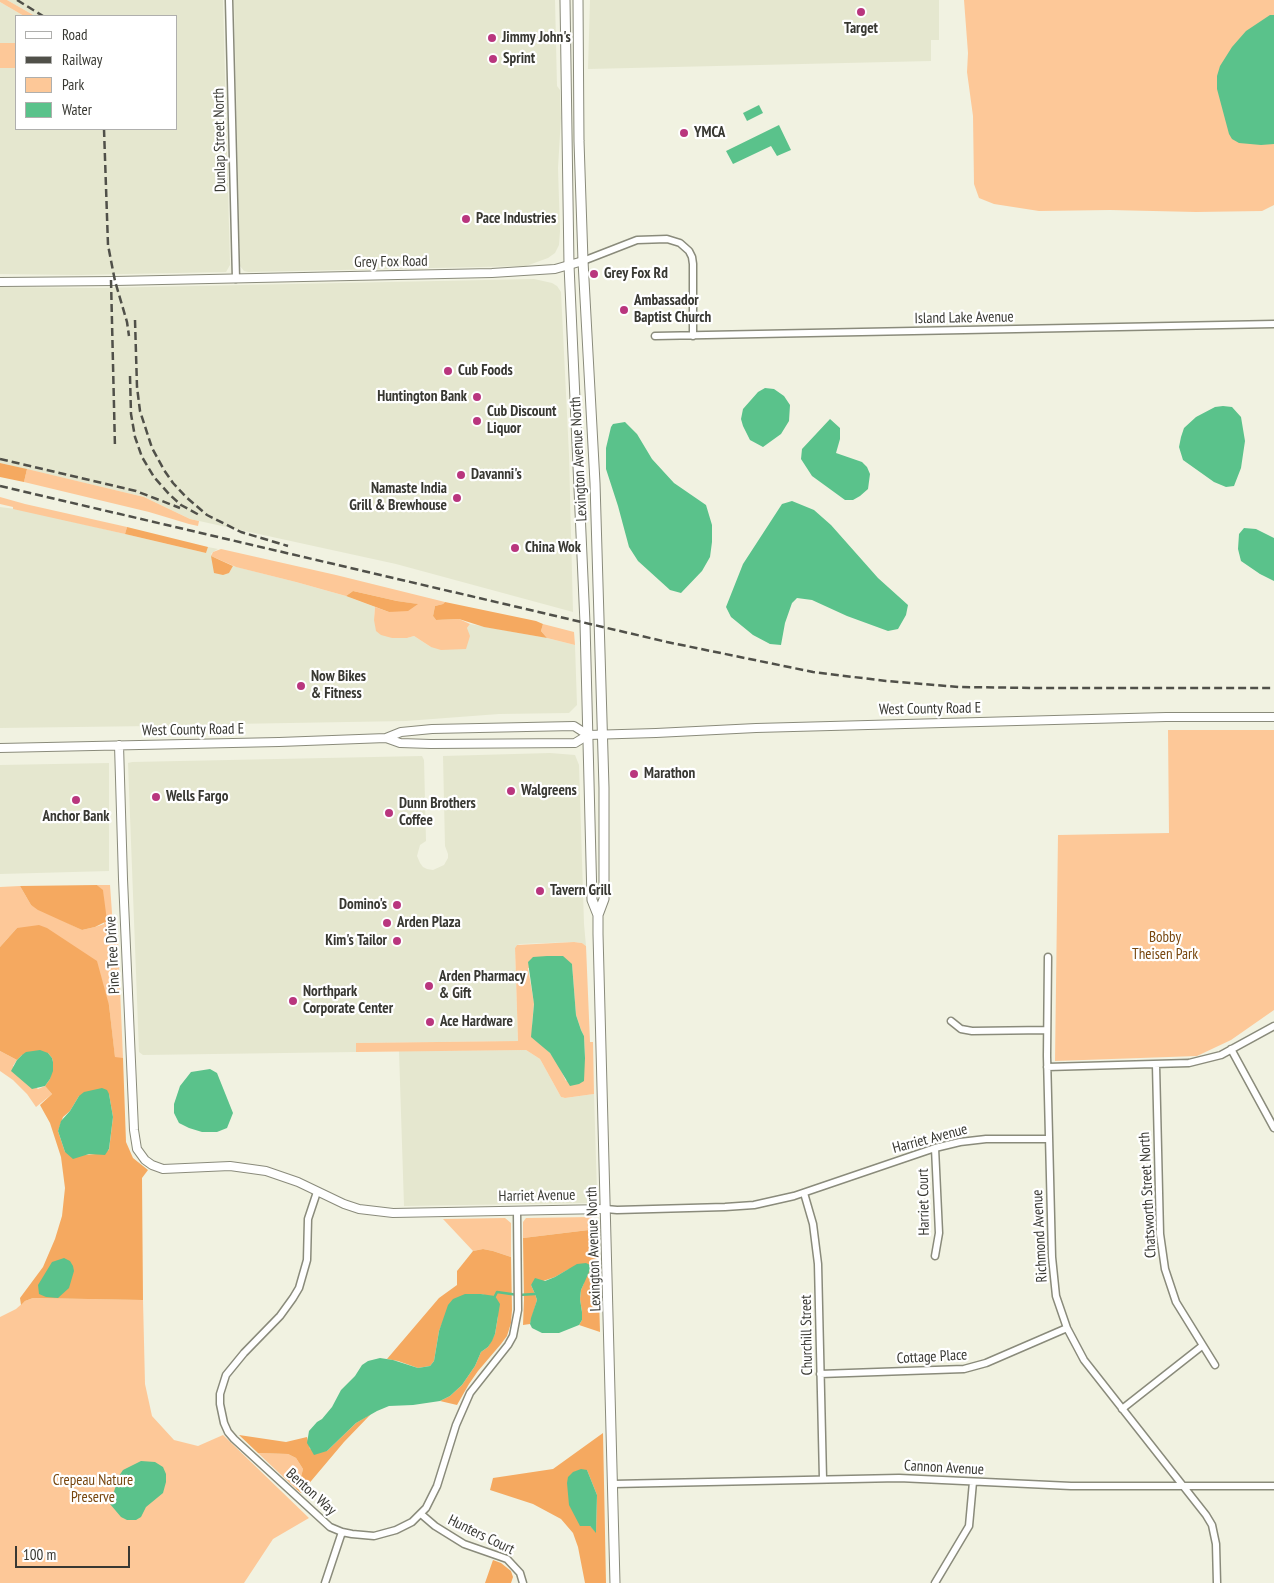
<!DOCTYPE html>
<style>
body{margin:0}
#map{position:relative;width:1274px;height:1583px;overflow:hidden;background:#f1f2e1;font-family:"PT Sans Narrow",sans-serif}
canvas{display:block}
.legend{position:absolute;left:15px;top:15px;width:162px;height:115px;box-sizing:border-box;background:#fff;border:1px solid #afafad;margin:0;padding:6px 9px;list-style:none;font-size:15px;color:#383832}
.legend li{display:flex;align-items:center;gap:10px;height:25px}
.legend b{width:25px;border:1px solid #afafad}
.scale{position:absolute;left:15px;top:1546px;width:115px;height:22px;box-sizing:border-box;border:2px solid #383832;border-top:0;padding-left:6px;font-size:15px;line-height:18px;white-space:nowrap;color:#383832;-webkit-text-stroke:4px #fff;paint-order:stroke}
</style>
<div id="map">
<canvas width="1274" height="1583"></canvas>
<ul class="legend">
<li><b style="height:6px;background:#fff"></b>Road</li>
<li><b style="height:6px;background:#505049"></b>Railway</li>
<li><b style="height:14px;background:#fdc898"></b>Park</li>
<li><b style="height:14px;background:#5ac28b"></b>Water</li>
</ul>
<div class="scale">100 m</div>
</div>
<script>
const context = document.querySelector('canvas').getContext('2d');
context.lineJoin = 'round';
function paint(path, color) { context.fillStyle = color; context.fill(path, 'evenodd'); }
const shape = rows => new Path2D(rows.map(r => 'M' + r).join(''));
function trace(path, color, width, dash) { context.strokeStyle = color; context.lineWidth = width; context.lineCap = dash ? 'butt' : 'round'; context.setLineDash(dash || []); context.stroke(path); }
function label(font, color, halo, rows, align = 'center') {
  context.font = font + ' "PT Sans Narrow",sans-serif'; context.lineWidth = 4.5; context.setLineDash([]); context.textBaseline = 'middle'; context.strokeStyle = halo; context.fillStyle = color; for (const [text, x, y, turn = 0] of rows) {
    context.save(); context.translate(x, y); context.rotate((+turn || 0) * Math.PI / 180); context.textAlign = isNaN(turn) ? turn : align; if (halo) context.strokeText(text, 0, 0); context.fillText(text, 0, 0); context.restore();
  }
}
const built = shape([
 [7,0,223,0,230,265,226,272,78,275,0,274,0,68,16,68,16,129,176,129,176,16,35,16],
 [234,0,555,0,557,86,560,90,561,118,558,168,560,231,559,245,555,253,548,258,526,266,248,272,244,271,240,266],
 [590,0,939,0,939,40,931,40,931,61,588,69],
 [0,2,24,16,16,16,16,43,0,43],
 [534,279,552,283,557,286,561,292,569,455,573,612,396,564,190,519,144,497,0,463,0,287,98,288],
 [0,507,23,510,206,553,208,547,218,549,213,552,211,554,229,573,233,566,296,582,346,596,375,607,374,620,392,638,407,638,414,636,431,647,467,628,470,624,547,638,575,645,577,705,569,713,499,714,406,721,231,724,228,728,154,730,153,726,0,728],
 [550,753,575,755,579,765,584,924,586,946,582,943,574,942,520,944,517,945,515,948,518,1041,357,1043,356,1052,143,1055,139,1052,128,763,132,762,422,756,424,760,426,841,420,845,417,856,420,863,423,867,427,869,433,870,444,865,448,858,448,854,445,846,443,756],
 [109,763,109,871,0,874,0,765],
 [526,1050,540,1059,561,1097,565,1098,594,1094,597,1193,594,1200,588,1203,404,1206,399,1051]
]);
const green = shape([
 [0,0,7,0,35,16,24,16,0,2],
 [964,0,1274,0,1274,205,1262,211,1196,212,1110,210,1039,211,994,204,979,198,974,184,973,116,967,72,968,53],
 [0,43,16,43,16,68,0,68],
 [27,469,144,497,190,519,199,521,198,526,189,524,149,512,24,482],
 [0,497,25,504,127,527,125,534,13,509,13,507,0,504],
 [221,549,336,575,445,602,443,604,435,606,433,616,436,620,459,619,470,624,467,628,470,636,466,649,441,650,431,647,414,636,407,638,392,638,381,635,376,631,374,620,375,607,389,612,417,604,397,601,353,591,346,596,296,582,236,567,211,556,213,552],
 [543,624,574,632,575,645,547,638,541,631],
 [1168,730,1274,730,1274,1010,1231,1040,1197,1056,1055,1061,1058,835,1169,833],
 [97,885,110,885,114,941,118,942,123,1058,115,1058,109,1005,59,937,47,929,17,928,0,947,0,887,20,886,31,905,82,930,95,927,104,924,103,891],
 [574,942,582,943,586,946,590,1042,593,1042,594,1094,565,1098,561,1097,540,1059,526,1050,356,1052,356,1043,518,1041,515,948,517,945],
 [572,964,576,1015,581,1030,584,1036,585,1058,566,1081,558,1064,550,1053,542,1045,532,1025,534,1003,528,968],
 [0,1051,17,1060,13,1066,38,1089,45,1086,52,1094,36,1107,27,1094,13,1080,0,1071],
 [591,1217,597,1221,597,1229,523,1238,523,1222,526,1218],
 [505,1218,511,1223,511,1257,493,1251,483,1249,473,1251,443,1219],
 [33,1298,143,1300,145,1384,152,1416,174,1440,198,1446,223,1435,309,1518,273,1539,244,1583,0,1583,0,1317,16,1309,25,1301],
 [258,1453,288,1454,296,1458,303,1469,301,1477,296,1489]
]);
const forest = shape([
 [0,463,27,469,24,482,0,477],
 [127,527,208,547,206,553,125,534],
 [211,556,233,566,229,573,223,575,214,573],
 [353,591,397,601,418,604,408,611,389,612,346,596],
 [445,602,536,621,543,624,541,631,547,638,484,627,459,619,436,620,433,616,435,606,443,604],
 [97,885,103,890,107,921,95,927,82,930,38,910,31,905,20,886],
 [39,925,47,928,97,961,109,1005,115,1057,123,1058,126,1142,133,1158,148,1170,142,1178,143,1300,33,1298,25,1301,21,1305,20,1298,43,1267,55,1239,62,1216,65,1188,61,1157,50,1123,40,1105,52,1094,45,1086,50,1079,53,1062,52,1058,48,1053,22,1055,17,1060,0,1051,0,947,17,928],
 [109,1094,113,1117,109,1150,96,1154,81,1155,65,1152,58,1131,63,1117,70,1111,79,1096],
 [597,1229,600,1332,579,1325,582,1320,582,1312,580,1299,581,1290,584,1283,569,1269,555,1277,531,1285,535,1294,537,1300,530,1324,523,1325,524,1300,523,1238],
 [483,1249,493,1251,511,1257,512,1310,511,1323,507,1336,501,1344,478,1371,469,1384,457,1405,440,1401,450,1396,462,1385,475,1366,481,1352,488,1347,495,1334,498,1316,488,1296,481,1294,444,1319,439,1331,434,1361,430,1366,418,1368,398,1361,387,1359,439,1298,457,1285,457,1271,473,1251],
 [371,1414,344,1442,301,1493,296,1489,301,1477,303,1469,296,1458,288,1454,258,1453,239,1435,286,1442,307,1437,310,1449,327,1451,356,1423],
 [603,1433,606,1583,585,1583,578,1547,573,1533,561,1519,533,1504,490,1490,493,1478,553,1469],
 [587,1470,597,1495,596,1532,590,1526],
 [493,1560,501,1563,511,1571,513,1577,511,1583,485,1583]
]);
const water = shape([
 [1270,15,1274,15,1274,144,1261,145,1239,143,1232,139,1229,134,1217,89,1217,76,1220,66,1232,47,1246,31],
 [759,105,763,113,747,121,743,113],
 [779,125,791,150,777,156,771,146,733,164,726,151],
 [765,388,774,389,784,396,790,405,789,421,781,434,763,447,750,440,743,426,741,419,743,409,758,392],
 [1223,406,1232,407,1241,417,1245,441,1241,468,1234,486,1226,487,1214,482,1183,460,1179,447,1181,437,1184,428,1196,417,1215,407],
 [830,419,840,428,840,439,836,453,862,462,867,467,870,474,868,489,860,496,853,500,845,500,812,476,801,459,802,449],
 [625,422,637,434,652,459,674,483,706,505,712,525,712,542,710,557,702,571,681,593,670,590,638,561,629,547,618,506,606,469,606,448,611,427,613,424],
 [792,501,814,510,831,525,878,578,908,605,906,615,898,629,888,631,847,616,812,600,797,598,792,603,785,623,781,645,770,644,753,635,731,617,726,607,743,564,782,504],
 [1244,528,1256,529,1274,538,1274,581,1260,574,1241,561,1238,549,1239,534],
 [547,956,563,956,572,964,576,1015,581,1030,584,1036,585,1058,584,1081,579,1084,570,1086,550,1053,531,1037,534,1004,528,962,533,957],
 [40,1050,48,1053,52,1058,53,1062,53,1071,50,1079,45,1086,32,1089,11,1071,17,1060,22,1055,26,1052],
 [210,1069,217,1073,233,1113,227,1128,217,1132,202,1132,189,1128,179,1123,174,1113,174,1104,180,1086,191,1072],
 [102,1088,107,1090,109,1094,113,1117,109,1149,105,1155,89,1154,73,1159,65,1152,58,1131,61,1121,70,1111,79,1096,84,1092],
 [64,1258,70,1261,73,1266,74,1271,69,1288,58,1298,46,1297,39,1294,38,1285,52,1262],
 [586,1263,590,1265,590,1270,581,1290,580,1299,582,1312,582,1320,579,1325,559,1333,542,1333,532,1328,530,1324,531,1318,537,1300,535,1294,531,1285,535,1278,545,1281,555,1277,577,1264],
 [465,1294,481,1294,495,1296,500,1304,495,1334,492,1341,488,1347,481,1352,475,1366,462,1385,450,1396,440,1401,413,1405,389,1406,377,1411,356,1423,327,1451,314,1455,307,1443,309,1431,317,1422,322,1419,332,1407,341,1390,355,1376,362,1365,368,1361,380,1358,393,1360,418,1368,430,1366,434,1361,439,1331,448,1305,453,1299],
 [141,1461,155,1462,163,1467,166,1474,166,1482,163,1493,146,1507,141,1517,136,1520,127,1520,121,1517,110,1504,119,1476,123,1470],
 [581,1469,587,1470,597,1495,596,1533,590,1526,580,1526,569,1505,567,1483,568,1477,573,1472]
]);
const stream = shape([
 [495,1296,497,1292,518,1295,535,1294]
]);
const minor = shape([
 [229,0,236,279],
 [583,261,637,240,667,239,680,243,689,251,692,257,693,264,693,336],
 [655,336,1274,324],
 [1048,957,1047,1056,1052,1257,1056,1296,1067,1328,1084,1360,1206,1515,1212,1525,1216,1544,1217,1583],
 [951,1021,961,1029,972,1031,1047,1030],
 [1231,1049,1274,1128],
 [1156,1065,1160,1234,1165,1269,1176,1302,1215,1365],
 [1047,1067,1189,1063,1221,1055,1274,1026],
 [317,1192,308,1219,307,1260,299,1288,293,1298,280,1316,244,1353,226,1375,220,1394,220,1404,224,1423,228,1432,234,1439,330,1527,342,1532,352,1534,374,1536,396,1530,412,1522,426,1508,437,1486,456,1425,470,1393,508,1345,513,1336,518,1310,517,1211],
 [804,1193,813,1224,818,1264,823,1479],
 [606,1209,617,1210,725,1207,754,1205,794,1196,935,1148,960,1142,986,1139,1049,1139],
 [935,1256,939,1233,935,1148],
 [820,1374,964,1369,986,1363,1067,1328],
 [1122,1409,1202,1346],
 [613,1484,899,1478,1071,1486,1274,1486],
 [421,1514,435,1526,464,1544,507,1559,520,1573,523,1583],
 [325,1583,342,1532],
 [935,1583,969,1526,973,1482]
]);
const tertiary = shape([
 [0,282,115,281,492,273,555,269,583,261],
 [386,738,400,743,431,744,575,743,588,735,656,733,756,728,1166,717,1274,717],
 [119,745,123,879,134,1130,137,1149,145,1160,152,1165,163,1169,230,1166,266,1171,298,1182,344,1204,359,1209,393,1213,606,1209],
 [0,748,279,742,386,738,401,732,432,729,574,726,588,735]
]);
const secondary = shape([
 [565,0,569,265,585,623,592,900,598,915,598,934,615,1583],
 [578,0,579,141,583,261,595,483,604,788,604,899,598,915]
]);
const rail = shape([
 [17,0,43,16],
 [104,129,108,245,115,281,127,322,129,336],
 [111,280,115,448],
 [135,320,137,387,140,411,152,448,164,470,173,483,186,497,207,515,241,532,288,546],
 [130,376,131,414,135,437,142,457,154,477,169,494,181,505,201,516],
 [0,459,136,491,180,508],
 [0,486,667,642,813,672,886,681,959,687,1038,688,1274,688]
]);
const markers = [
 [861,12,5,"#b9367e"],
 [492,38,5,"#b9367e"],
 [493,59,5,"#b9367e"],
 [684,133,5,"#b9367e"],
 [466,219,5,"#b9367e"],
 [594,274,5,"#b9367e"],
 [624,310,5,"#b9367e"],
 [448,371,5,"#b9367e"],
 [477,397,5,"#b9367e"],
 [477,421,5,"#b9367e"],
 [461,475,5,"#b9367e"],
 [457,498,5,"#b9367e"],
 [515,548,5,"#b9367e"],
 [301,686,5,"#b9367e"],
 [634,774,5,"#b9367e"],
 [511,791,5,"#b9367e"],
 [156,797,5,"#b9367e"],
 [76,800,5,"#b9367e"],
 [389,813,5,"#b9367e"],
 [540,891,5,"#b9367e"],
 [397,905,5,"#b9367e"],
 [387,923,5,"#b9367e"],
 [397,941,5,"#b9367e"],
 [429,986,5,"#b9367e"],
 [293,1001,5,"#b9367e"],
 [430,1022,5,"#b9367e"]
];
const poiNames = [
 ["Target",861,29,"center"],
 ["Jimmy John's",502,38],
 ["Sprint",503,59],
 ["YMCA",694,133],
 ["Pace Industries",476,219],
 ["Grey Fox Rd",604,274],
 ["Ambassador",634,301],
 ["Baptist Church",634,318],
 ["Cub Foods",458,371],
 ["Huntington Bank",467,397,"right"],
 ["Cub Discount",487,412],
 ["Liquor",487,429],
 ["Davanni's",471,475],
 ["Namaste India",447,489,"right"],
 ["Grill & Brewhouse",447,506,"right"],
 ["China Wok",525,548],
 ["Now Bikes",311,677],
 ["& Fitness",311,694],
 ["Marathon",644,774],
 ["Walgreens",521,791],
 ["Wells Fargo",166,797],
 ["Dunn Brothers",399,804],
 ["Coffee",399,821],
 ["Anchor Bank",76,817,"center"],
 ["Tavern Grill",550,891],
 ["Domino's",387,905,"right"],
 ["Arden Plaza",397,923],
 ["Kim's Tailor",387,941,"right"],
 ["Arden Pharmacy",439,977],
 ["& Gift",439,994],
 ["Northpark",303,992],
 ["Corporate Center",303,1009],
 ["Ace Hardware",440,1022]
];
const streetNames = [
 ["Dunlap Street North",220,140,-91],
 ["Grey Fox Road",391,262,-1],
 ["Island Lake Avenue",964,318,-1],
 ["Lexington Avenue North",579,459,-93],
 ["West County Road E",930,709,-1],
 ["West County Road E",193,730,-1],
 ["Pine Tree Drive",113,955,-93],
 ["Harriet Avenue",930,1139,-15],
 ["Chatsworth Street North",1148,1195,-93],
 ["Harriet Avenue",537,1196,-1],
 ["Harriet Court",924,1202,-91],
 ["Richmond Avenue",1040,1236,-93],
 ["Lexington Avenue North",594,1249,-92],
 ["Churchill Street",807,1335,-91],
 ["Cottage Place",932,1357,-3],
 ["Cannon Avenue",944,1468,3],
 ["Benton Way",311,1492,42],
 ["Hunters Court",481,1535,26]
];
const parkNames = [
 ["Bobby",1165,938],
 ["Theisen Park",1165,955],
 ["Crepeau Nature",93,1481],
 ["Preserve",93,1498]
];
paint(built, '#e5e7cf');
paint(green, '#fdc898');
paint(forest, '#f5a960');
paint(water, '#5ac28b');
trace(stream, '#5ac28b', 2.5);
trace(minor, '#8a8b7b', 9);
trace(tertiary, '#8a8b7b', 10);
trace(secondary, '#8a8b7b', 11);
trace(minor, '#fff', 6);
trace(tertiary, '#fff', 8);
trace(secondary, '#fff', 9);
trace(rail, '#505049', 2.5, [8, 4]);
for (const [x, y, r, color] of markers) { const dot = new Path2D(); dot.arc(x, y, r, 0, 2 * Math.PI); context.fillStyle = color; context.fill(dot); trace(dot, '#fff', 2); }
label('bold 15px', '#383832', '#fff', poiNames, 'left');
label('15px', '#383832', '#fff', streetNames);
label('15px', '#78470f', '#fff', parkNames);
</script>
